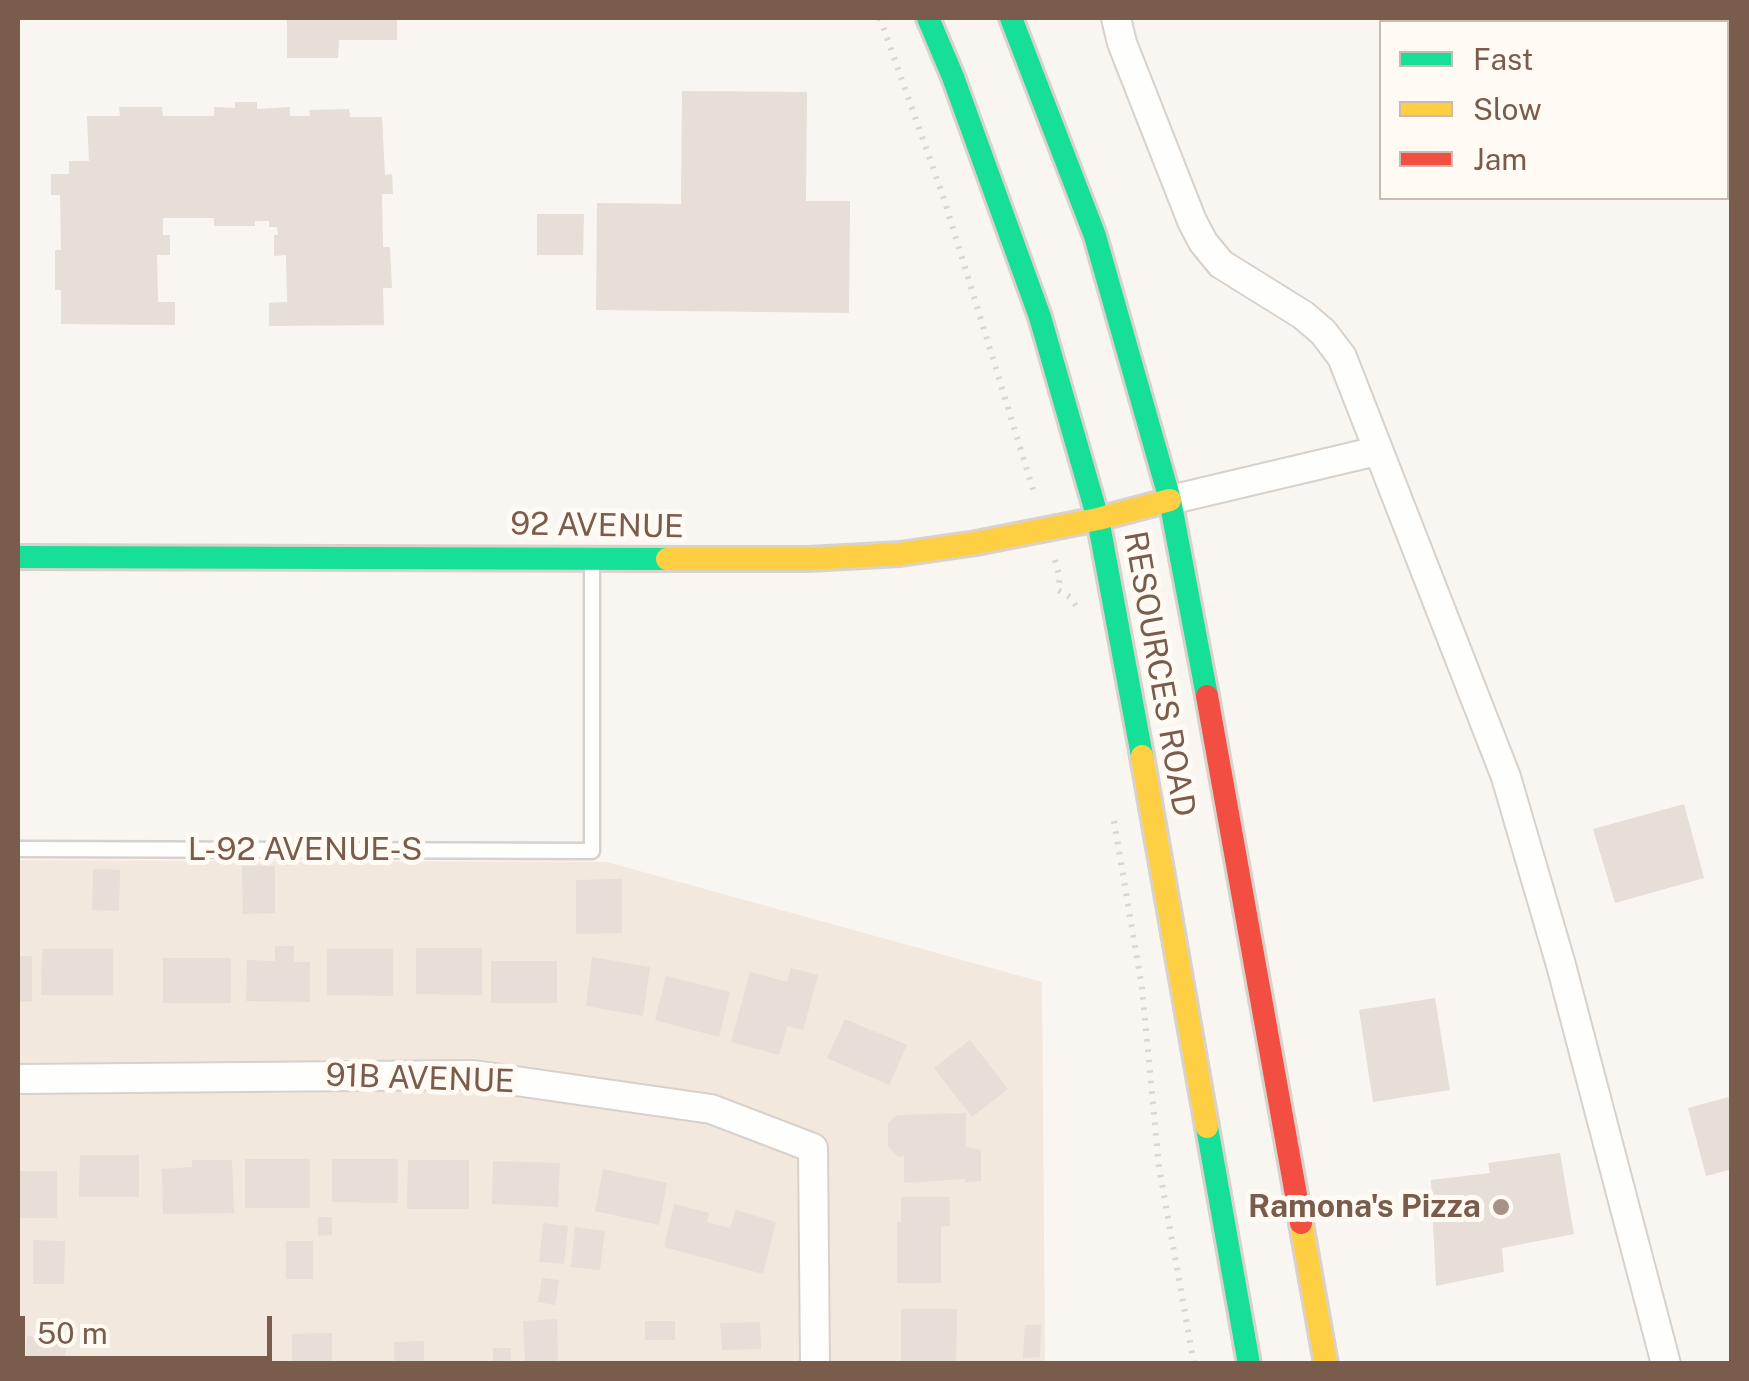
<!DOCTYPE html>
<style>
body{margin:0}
#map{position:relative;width:1749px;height:1381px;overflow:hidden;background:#f9f5f0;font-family:"Public Sans",sans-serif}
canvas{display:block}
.frame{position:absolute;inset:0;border:20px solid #7a5c4d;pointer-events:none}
.legend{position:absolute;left:1379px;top:20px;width:350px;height:180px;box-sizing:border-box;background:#fffaf3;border:2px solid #cabbb1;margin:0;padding:12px 18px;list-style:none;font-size:30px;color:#7a5c4d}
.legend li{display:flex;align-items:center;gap:20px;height:50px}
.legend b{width:50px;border:2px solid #cabbb1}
.scale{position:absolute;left:20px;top:1316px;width:252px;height:45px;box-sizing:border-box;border:5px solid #7a5c4d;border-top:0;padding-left:12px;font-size:30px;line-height:35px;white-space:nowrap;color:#7a5c4d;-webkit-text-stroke:8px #fffaf3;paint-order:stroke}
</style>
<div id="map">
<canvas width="1749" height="1381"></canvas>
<div class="frame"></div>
<ul class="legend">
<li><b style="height:12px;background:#16e098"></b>Fast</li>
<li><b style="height:12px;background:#ffcf43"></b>Slow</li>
<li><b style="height:12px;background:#f24e42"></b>Jam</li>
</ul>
<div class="scale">50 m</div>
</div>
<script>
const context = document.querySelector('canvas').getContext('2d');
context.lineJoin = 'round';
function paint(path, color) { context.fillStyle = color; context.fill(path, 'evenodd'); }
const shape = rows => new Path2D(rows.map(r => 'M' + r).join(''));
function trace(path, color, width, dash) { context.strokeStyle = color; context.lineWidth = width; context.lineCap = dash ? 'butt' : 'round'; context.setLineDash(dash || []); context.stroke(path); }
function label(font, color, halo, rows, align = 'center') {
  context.font = font + ' "Public Sans",sans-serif'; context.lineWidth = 10; context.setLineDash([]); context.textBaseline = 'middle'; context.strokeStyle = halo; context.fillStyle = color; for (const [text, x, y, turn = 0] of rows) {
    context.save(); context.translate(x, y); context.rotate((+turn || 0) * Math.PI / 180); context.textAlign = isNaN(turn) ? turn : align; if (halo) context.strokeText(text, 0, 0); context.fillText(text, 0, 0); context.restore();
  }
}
const residential = shape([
 [18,860,607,862,1042,982,1045,1363,18,1364]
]);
const building = shape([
 [287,18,397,18,397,40,339,40,338,58,287,58],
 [682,91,807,92,806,201,850,201,849,313,596,310,597,203,681,204],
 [235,102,257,102,257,109,290,107,290,116,310,116,309,110,349,109,350,117,382,117,385,175,392,174,393,194,382,194,383,247,390,247,392,288,383,288,384,325,269,326,269,303,287,302,286,255,274,256,274,235,278,235,277,227,269,227,269,221,255,221,255,226,214,226,214,218,163,218,163,235,170,235,170,255,157,255,158,302,175,302,175,325,61,324,61,290,55,290,55,250,61,250,60,195,51,195,51,174,69,174,69,161,89,161,87,116,120,116,119,107,162,107,163,116,214,116,214,107,235,108],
 [537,214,584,214,583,255,537,255],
 [1684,804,1704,878,1615,903,1593,829],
 [242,866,275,866,275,913,243,914],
 [93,869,120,870,119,911,92,910],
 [622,879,622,933,576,934,576,880],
 [275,946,294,946,294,962,310,962,310,1002,246,1001,247,960,275,961],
 [416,948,482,948,482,995,416,994],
 [42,949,113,949,113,995,41,995],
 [327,949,393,949,393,996,327,995],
 [18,956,32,956,32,1001,18,1002],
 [592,957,650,967,643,1016,586,1006],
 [163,958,231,958,231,1003,163,1003],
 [491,961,557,961,557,1003,491,1003],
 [791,968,818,975,803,1030,787,1026,779,1055,731,1042,750,972,787,982],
 [666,976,730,992,719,1037,655,1020],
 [1435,998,1450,1090,1373,1102,1359,1010],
 [845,1019,907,1045,889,1085,827,1058],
 [970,1040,1008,1089,972,1117,934,1068],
 [1732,1096,1732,1169,1706,1176,1688,1108],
 [966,1113,966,1147,981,1150,981,1181,965,1182,965,1179,904,1183,904,1156,898,1157,888,1146,888,1123,897,1115],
 [1560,1153,1574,1234,1502,1248,1504,1272,1436,1286,1431,1180,1490,1173,1488,1163],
 [80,1155,139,1155,139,1197,79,1197],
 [245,1159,310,1159,310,1208,245,1208],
 [332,1159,398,1159,398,1203,332,1202],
 [192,1160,232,1160,234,1213,163,1214,162,1169,192,1167],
 [408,1160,469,1160,469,1209,407,1209],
 [493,1161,560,1163,558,1207,492,1204],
 [603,1169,667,1183,659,1225,595,1211],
 [18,1171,57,1171,57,1218,18,1218],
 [901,1197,950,1197,950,1226,941,1226,941,1283,897,1283,897,1222,901,1222],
 [674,1204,709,1213,707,1222,730,1228,736,1210,776,1222,763,1274,664,1247],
 [318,1217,332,1217,332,1235,318,1236],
 [543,1223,568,1226,564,1264,539,1262],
 [575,1227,605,1231,600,1270,571,1267],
 [33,1240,65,1241,64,1284,33,1284],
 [286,1241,313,1241,313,1279,286,1279],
 [542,1278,559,1280,555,1305,538,1302],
 [901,1309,957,1309,956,1364,901,1364],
 [557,1319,558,1364,525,1364,523,1321],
 [645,1321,675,1321,675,1340,645,1340],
 [760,1322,761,1349,722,1350,720,1323],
 [1025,1325,1041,1325,1040,1357,1023,1358],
 [332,1333,332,1364,292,1364,292,1334],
 [27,1336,67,1340,64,1364,25,1364],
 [424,1341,424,1364,394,1364,394,1342],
 [493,1348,511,1348,511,1364,493,1364]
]);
const path = shape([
 [880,18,944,199,1035,496],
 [1055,560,1060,578,1058,590,1070,597,1077,607],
 [1114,821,1142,988,1159,1167,1194,1364]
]);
const lane = shape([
 [18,849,592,851,592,558]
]);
const street = shape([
 [1116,18,1122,43,1192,221,1203,242,1221,264,1303,315,1323,332,1342,357,1506,777,1561,965,1666,1364],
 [1170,500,1377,451],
 [18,1079,474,1075,711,1109,813,1148,815,1364]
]);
const fast = shape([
 [928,18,953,77,1040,317,1098,519,1142,756],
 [1011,18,1095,236,1170,500,1207,696],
 [18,557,667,559],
 [1207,1127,1249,1364]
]);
const slow = shape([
 [667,559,808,559,900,554,976,543,1098,519,1170,500],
 [1142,756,1207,1127],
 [1301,1223,1326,1364]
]);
const jam = shape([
 [1207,696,1301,1223]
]);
const rail = shape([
 [1706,18,1708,22],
 [1726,70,1732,83]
]);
const markers = [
 [1501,1207,10,"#a69286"]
];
const streetNames = [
 ["92 AVENUE",597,526,1],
 ["RESOURCES ROAD",1159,674,80],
 ["L-92 AVENUE-S",305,850],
 ["91B AVENUE",420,1079,2]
];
const poiNames = [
 ["Ramona's Pizza",1481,1207]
];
paint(residential, '#f2e8de');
paint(building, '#e6ded7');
trace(lane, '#d7d1cb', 19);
trace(street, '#d7d1cb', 32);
trace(fast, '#d9d2cb', 28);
trace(slow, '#d9d2cb', 28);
trace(jam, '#d9d2cb', 28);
trace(path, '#dcd5d0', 6, [2.5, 8]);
trace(lane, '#fefefd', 14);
trace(street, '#fefefd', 28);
trace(fast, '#16e098', 22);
trace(slow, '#ffcf43', 22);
trace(jam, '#f24e42', 22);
trace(rail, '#e6e3e7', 8, [15, 10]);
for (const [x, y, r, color] of markers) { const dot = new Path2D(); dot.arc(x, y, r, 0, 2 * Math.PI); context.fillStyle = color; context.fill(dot); trace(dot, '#fffaf3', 4); }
label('32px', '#7a5c4d', '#fffaf3', streetNames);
label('bold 32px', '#7a5c4d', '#fffaf3', poiNames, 'right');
</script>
